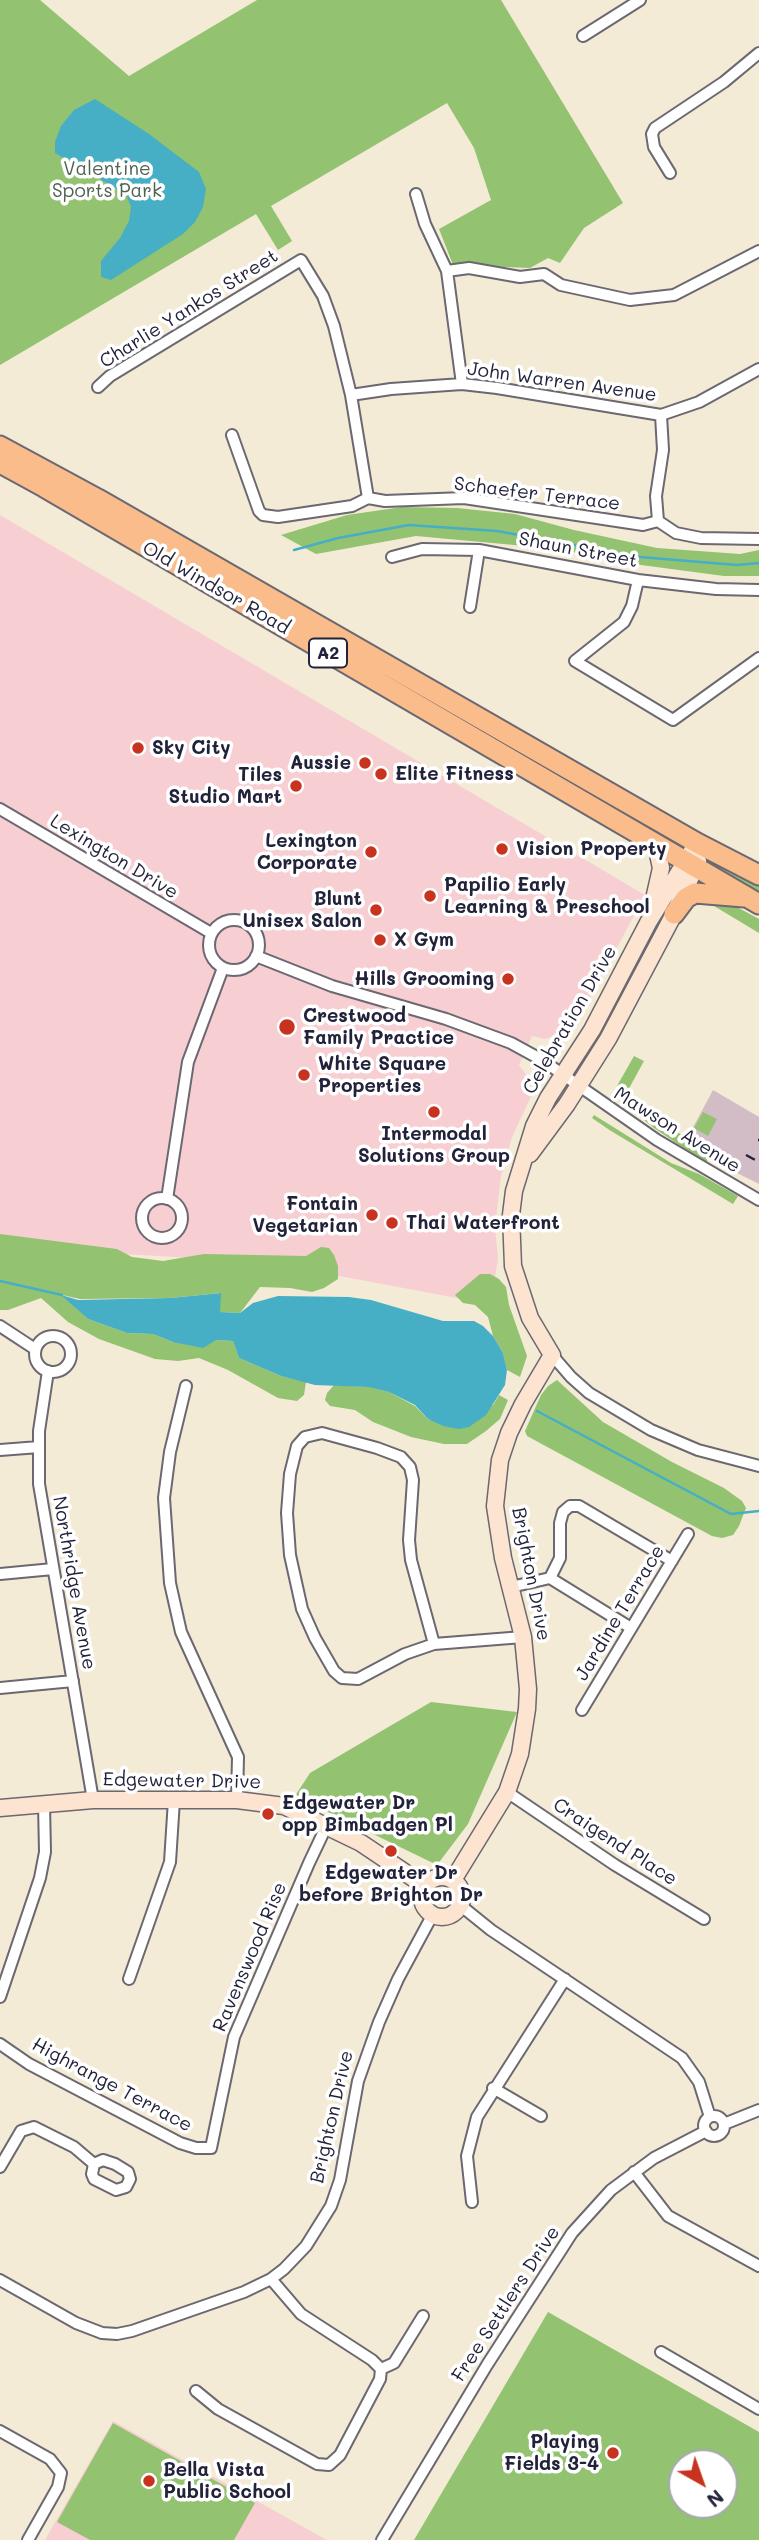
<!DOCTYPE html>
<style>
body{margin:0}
#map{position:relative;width:759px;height:2540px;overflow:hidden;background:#f3ebd6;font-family:Mali,sans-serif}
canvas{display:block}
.north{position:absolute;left:668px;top:2449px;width:70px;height:70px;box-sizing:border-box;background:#fff;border:2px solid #a7a7b1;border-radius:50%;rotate:140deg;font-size:19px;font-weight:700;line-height:28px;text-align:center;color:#22223b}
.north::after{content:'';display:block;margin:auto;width:24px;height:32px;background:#c8321e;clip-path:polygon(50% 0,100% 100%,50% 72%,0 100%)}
</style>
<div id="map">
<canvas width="759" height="2540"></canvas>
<div class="north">N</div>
</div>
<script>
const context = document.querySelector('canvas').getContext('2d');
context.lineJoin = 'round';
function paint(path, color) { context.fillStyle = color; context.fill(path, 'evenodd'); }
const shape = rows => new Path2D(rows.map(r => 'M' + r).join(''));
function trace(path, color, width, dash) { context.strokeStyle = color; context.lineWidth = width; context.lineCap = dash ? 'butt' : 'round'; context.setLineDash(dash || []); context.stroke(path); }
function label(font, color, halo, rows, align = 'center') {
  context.font = font + ' Mali,sans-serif'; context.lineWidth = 7; context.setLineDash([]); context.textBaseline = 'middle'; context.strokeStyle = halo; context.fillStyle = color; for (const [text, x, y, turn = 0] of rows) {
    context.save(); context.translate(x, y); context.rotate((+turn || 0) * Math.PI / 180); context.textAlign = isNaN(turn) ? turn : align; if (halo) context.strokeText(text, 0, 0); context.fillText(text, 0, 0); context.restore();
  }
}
const built = shape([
 [0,515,645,895,582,1013,569,1028,555,1036,544,1039,532,1036,519,1065,530,1080,531,1097,512,1137,501,1176,495,1227,498,1259,491,1302,457,1298,318,1272,176,1257,66,1251,0,1245],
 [113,2421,327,2540,45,2540]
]);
const industrial = shape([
 [713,1090,759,1117,759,1184,683,1146]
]);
const green = shape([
 [0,0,40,0,129,76,257,0,501,0,623,203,584,228,560,263,548,258,530,268,453,265,439,229,491,200,474,148,447,103,271,206,292,241,278,250,256,214,0,365],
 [402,507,457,508,515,514,574,530,657,548,740,554,759,550,759,576,724,576,626,563,558,549,416,536,316,554,281,535,347,515],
 [709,862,719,863,759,881,759,896,707,865],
 [698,900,735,906,759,919,759,933,714,906],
 [634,1056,644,1061,627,1092,617,1086],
 [618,1099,702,1146,700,1151,684,1144,709,1158,706,1163,654,1128],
 [703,1112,717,1119,708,1136,694,1128],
 [594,1115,671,1163,699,1174,738,1196,733,1204,611,1131,592,1118],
 [0,1234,117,1249,132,1257,163,1261,204,1254,306,1256,321,1247,329,1248,334,1255,338,1266,338,1279,324,1288,312,1292,290,1288,260,1287,240,1313,219,1312,220,1293,171,1298,80,1299,62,1295,88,1319,127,1333,153,1334,173,1342,216,1340,233,1341,239,1358,281,1376,306,1382,304,1395,297,1401,278,1398,228,1370,199,1358,178,1361,155,1359,99,1339,68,1322,41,1298,8,1310,0,1310],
 [480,1274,490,1274,499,1279,506,1287,509,1305,527,1356,520,1377,507,1370,503,1353,493,1336,488,1317,475,1305,463,1303,455,1295],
 [557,1380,603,1422,672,1462,724,1488,742,1501,746,1508,739,1526,733,1535,722,1538,712,1536,527,1436,525,1431,541,1395,548,1386],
 [334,1385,369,1387,389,1392,415,1406,429,1420,493,1405,499,1395,508,1400,500,1419,486,1431,467,1444,444,1444,411,1437,373,1422,355,1410,330,1406,325,1400,327,1393],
 [431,1702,517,1712,468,1824,437,1865,295,1796,310,1773],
 [548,2312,759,2432,759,2540,414,2540],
 [682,2463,724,2463,724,2505,682,2505],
 [113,2423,255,2503,234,2540,90,2540,57,2522]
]);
const water = shape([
 [95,99,149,134,199,172,206,189,203,207,195,222,183,234,111,280,101,277,101,261,120,238,129,221,131,207,126,194,55,153,55,142,61,126,74,110],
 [221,1293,220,1312,240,1313,253,1303,278,1296,349,1297,371,1300,443,1321,474,1321,483,1326,493,1336,503,1353,507,1370,505,1385,486,1415,476,1422,469,1427,459,1429,443,1426,428,1419,415,1405,389,1392,368,1387,315,1385,281,1376,239,1358,233,1341,216,1340,203,1348,173,1342,153,1334,127,1333,88,1319,61,1295,78,1300,171,1298]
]);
const stream = shape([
 [294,550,338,538,409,525,497,531,640,557,737,565,759,563],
 [0,1281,62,1295],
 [537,1411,731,1514,759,1511]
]);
const street = shape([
 [583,36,640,0],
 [670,173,654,147,652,134,655,128,724,82,759,53],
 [416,194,425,224,447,271,462,384],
 [447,271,469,268,520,277,544,274,561,285,630,300,674,295,759,251],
 [98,387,110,376,301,260,323,296,334,326,351,395,368,498],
 [351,395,391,389,462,384,497,388,661,415,699,402,759,369],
 [232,435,259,511,263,515,278,517,352,506,368,498],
 [368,498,385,501,464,498,643,525,658,521],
 [658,521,656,496,663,450,661,415],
 [658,521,676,533,701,538,759,539],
 [392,557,422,549,479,550,638,580,716,589,759,590],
 [638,580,632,606,624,622,575,661,673,720,759,658],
 [470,607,479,550],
 [0,809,211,933],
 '209 945a25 25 0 1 1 50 0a25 25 0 1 1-50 0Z',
 [256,956,332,986,446,1019,511,1043,542,1060,657,1140,759,1200],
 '142 1218a20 20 0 1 1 40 0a20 20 0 1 1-40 0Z',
 [167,1199,188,1062,223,968],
 [0,1326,35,1349],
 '35 1354a18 18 0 1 1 36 0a18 18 0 1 1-36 0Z',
 [552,1355,571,1377,589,1393,651,1430,698,1450,759,1466],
 [48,1371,39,1431,39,1484,93,1800],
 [186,1386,170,1452,164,1498,170,1583,181,1632,238,1757,237,1800],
 [0,1450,39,1447],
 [0,1574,53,1569],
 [550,1578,560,1558,560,1523,563,1512,570,1506,579,1506,672,1561],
 [511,1587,550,1578,631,1628],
 [434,1644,411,1560,409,1540,413,1480,410,1467,401,1457,377,1448,322,1433,305,1437,297,1446,290,1474,287,1513,290,1555,302,1609,315,1638,334,1671,342,1678,358,1679,405,1654,434,1644,523,1637],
 [0,1688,73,1681],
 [582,1710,688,1534],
 [507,1792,615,1865,704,1919],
 [460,1905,491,1930,682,2058,699,2082,710,2117],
 [129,1979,170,1862,174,1800],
 [0,1997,40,1878,45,1852,44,1804],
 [0,2044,29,2064,180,2143,196,2148,211,2148,234,2037,309,1863,327,1825],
 [493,2088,541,2116],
 '704 2126a10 10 0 1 1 20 0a10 10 0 1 1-20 0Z',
 [724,2124,759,2110],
 [103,2160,115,2164,128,2172,130,2179,126,2187,116,2190,94,2179,92,2174,94,2164,103,2160],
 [0,2167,21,2131,34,2127,74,2147,94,2164],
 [634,2172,668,2216,759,2266],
 [472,2202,467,2156,477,2117,565,1979],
 [0,2280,76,2323,102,2333,117,2334,132,2331,244,2292,271,2279,284,2269,306,2246,331,2206,340,2180,358,2081,379,2022,398,1979,433,1914],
 [661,2352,759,2409],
 [381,2369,394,2363,423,2316],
 [196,2391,218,2409,317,2464,329,2465,340,2455,380,2379,381,2369,372,2360,301,2314,271,2279],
 [0,2431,50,2459,61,2473,58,2487,28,2540],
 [382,2540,487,2365,572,2233,611,2190,654,2158,706,2131]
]);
const secondary = shape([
 [652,908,661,868,656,845],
 [530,1154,567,1104,608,1039,674,914,698,861],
 [0,1808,93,1800,237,1800,284,1806,361,1843,425,1886],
 '422 1897a20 20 0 1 1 40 0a20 20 0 1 1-40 0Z',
 [453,1880,507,1792,520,1754,527,1709,528,1689,523,1637,503,1558,495,1506,500,1460,509,1433,523,1404,552,1355,530,1318,513,1266,511,1215,514,1191,534,1126,548,1098,592,1030,649,921,697,843]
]);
const highway = shape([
 [0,446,98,499,697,843,759,875],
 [0,463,44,487,759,904],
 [674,914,686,898,695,893,744,897]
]);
const rail = shape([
 [758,1140,759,1140],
 [746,1155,759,1162]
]);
const markers = [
 [138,748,7,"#c8321e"],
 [365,763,7,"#c8321e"],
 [381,774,7,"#c8321e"],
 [296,786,7,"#c8321e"],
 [502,849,7,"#c8321e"],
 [371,852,7,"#c8321e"],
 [430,896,7,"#c8321e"],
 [376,910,7,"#c8321e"],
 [380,940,7,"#c8321e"],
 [508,979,7,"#c8321e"],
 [287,1027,9,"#c8321e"],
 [304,1075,7,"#c8321e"],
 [434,1112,7,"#c8321e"],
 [372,1215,7,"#c8321e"],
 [392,1223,7,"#c8321e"],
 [268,1814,7,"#c8321e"],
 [391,1851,7,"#c8321e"],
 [613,2453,7,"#c8321e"],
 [149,2481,7,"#c8321e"]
];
const shields = [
 [328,653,38]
];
const shieldNames = [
 ["A2",328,653]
];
const parkNames = [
 ["Valentine",107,169],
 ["Sports Park",107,191]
];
const streetNames = [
 ["Charlie Yankos Street",189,309,-32],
 ["John Warren Avenue",562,382,8],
 ["Schaefer Terrace",537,494,7],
 ["Shaun Street",578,550,11],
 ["Old Windsor Road",216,588,30],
 ["Lexington Drive",114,857,31],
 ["Celebration Drive",570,1020,-60],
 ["Mawson Avenue",677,1130,32],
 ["Brighton Drive",531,1574,79],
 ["Northridge Avenue",74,1583,80],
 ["Jardine Terrace",620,1613,-59],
 ["Edgewater Drive",182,1781,1],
 ["Craigend Place",615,1842,33],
 ["Ravenswood Rise",250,1957,-67],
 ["Highrange Terrace",112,2085,28],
 ["Brighton Drive",332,2117,-77],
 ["Free Settlers Drive",506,2304,-57]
];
const poiNames = [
 ["Sky City",152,748],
 ["Aussie",351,763,"right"],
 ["Elite Fitness",395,774],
 ["Tiles",282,775,"right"],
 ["Studio Mart",282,797,"right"],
 ["Lexington",357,841,"right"],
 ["Corporate",357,863,"right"],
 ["Vision Property",516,849],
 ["Papilio Early",444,885],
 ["Learning & Preschool",444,907],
 ["Blunt",362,899,"right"],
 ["Unisex Salon",362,921,"right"],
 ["X Gym",394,940],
 ["Hills Grooming",494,979,"right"],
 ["Crestwood",303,1016],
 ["Family Practice",303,1038],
 ["White Square",318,1064],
 ["Properties",318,1086],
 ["Intermodal",434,1134,"center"],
 ["Solutions Group",434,1156,"center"],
 ["Fontain",358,1204,"right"],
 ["Vegetarian",358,1226,"right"],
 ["Thai Waterfront",406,1223],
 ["Edgewater Dr",282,1803],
 ["opp Bimbadgen Pl",282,1825],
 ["Edgewater Dr",391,1873,"center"],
 ["before Brighton Dr",391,1895,"center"],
 ["Playing",599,2442,"right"],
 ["Fields 3-4",599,2464,"right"],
 ["Bella Vista",163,2470],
 ["Public School",163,2492]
];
paint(built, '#f7cfd3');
paint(industrial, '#d2bdc7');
paint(green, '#93c271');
paint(water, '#46aec5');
trace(stream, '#46aec5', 2.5);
trace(street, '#6b6871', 14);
trace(secondary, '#6b6871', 19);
trace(highway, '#6b6871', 23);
trace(street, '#fff', 10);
trace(secondary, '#fde4d0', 16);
trace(highway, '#f9bc8a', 19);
trace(rail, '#22223b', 2.5, [10, 5]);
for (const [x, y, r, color] of markers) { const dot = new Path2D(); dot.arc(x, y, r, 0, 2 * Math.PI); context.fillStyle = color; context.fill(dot); trace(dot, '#fff', 2.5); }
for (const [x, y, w] of shields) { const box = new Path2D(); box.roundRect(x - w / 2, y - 14.5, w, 29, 5); context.fillStyle = '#fff'; context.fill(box); trace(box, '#22223b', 2); }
label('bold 18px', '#22223b', null, shieldNames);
label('19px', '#4f6251', '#fff', parkNames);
label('19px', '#22223b', '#fff', streetNames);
label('bold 19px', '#22223b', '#fff', poiNames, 'left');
</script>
